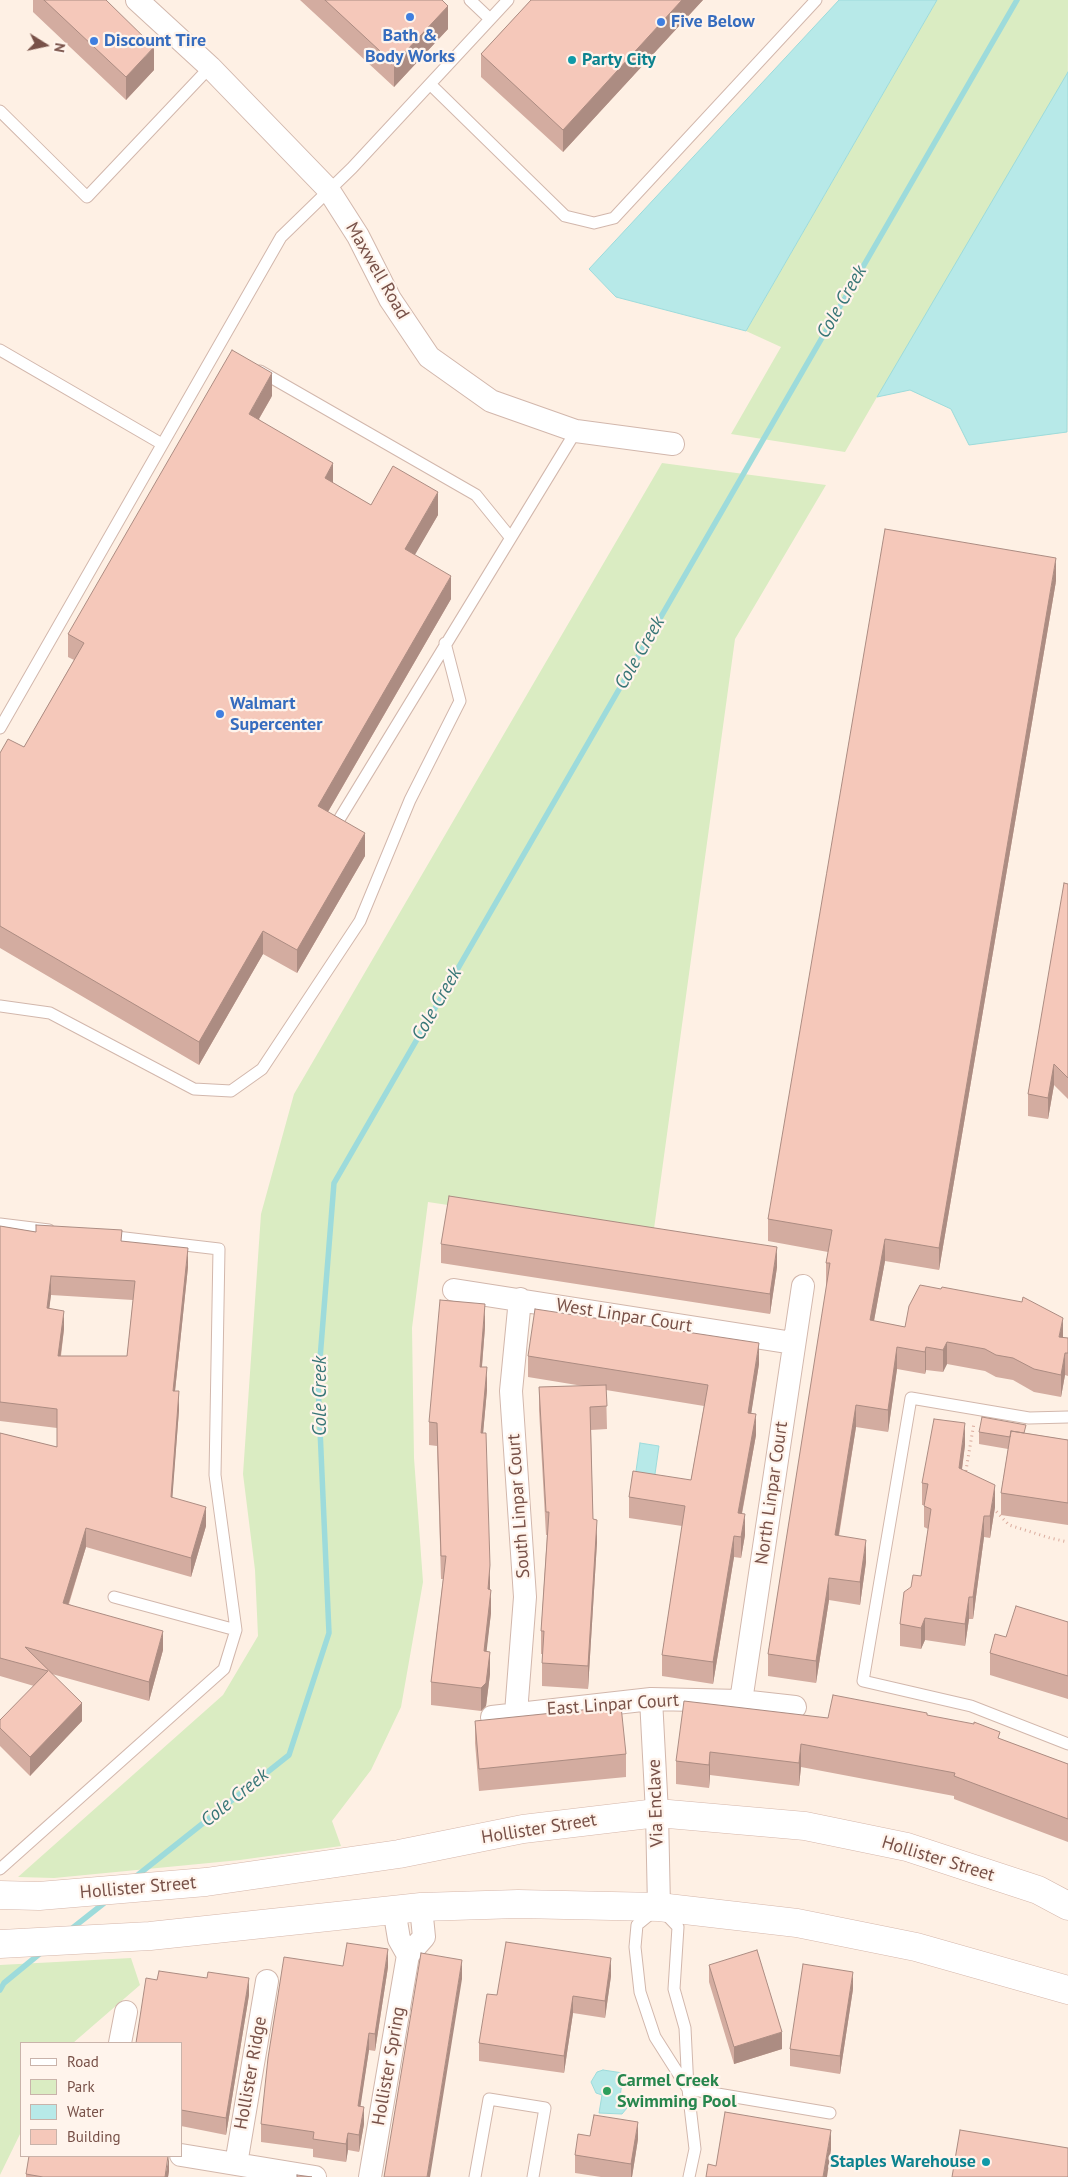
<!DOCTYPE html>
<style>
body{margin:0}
#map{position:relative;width:1068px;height:2177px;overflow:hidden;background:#fef0e4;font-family:"PT Sans",sans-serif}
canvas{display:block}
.legend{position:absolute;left:20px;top:2042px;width:162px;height:115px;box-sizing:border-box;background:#fff4ec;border:1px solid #c9b3aa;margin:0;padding:6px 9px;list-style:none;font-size:15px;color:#785148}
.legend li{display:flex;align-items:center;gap:10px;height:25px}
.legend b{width:25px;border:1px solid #c9b3aa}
.north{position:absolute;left:20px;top:20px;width:50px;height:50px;-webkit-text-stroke:4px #fff4ec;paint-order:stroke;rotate:100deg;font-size:14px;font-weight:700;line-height:20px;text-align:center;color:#785148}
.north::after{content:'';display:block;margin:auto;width:18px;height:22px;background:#785148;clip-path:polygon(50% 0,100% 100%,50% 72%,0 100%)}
</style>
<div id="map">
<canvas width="1068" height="2177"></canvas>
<ul class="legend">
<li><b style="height:6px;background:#fff"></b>Road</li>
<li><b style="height:14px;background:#daecc2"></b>Park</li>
<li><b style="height:14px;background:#b7e9e8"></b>Water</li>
<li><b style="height:14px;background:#f5c8ba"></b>Building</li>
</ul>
<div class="north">N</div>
</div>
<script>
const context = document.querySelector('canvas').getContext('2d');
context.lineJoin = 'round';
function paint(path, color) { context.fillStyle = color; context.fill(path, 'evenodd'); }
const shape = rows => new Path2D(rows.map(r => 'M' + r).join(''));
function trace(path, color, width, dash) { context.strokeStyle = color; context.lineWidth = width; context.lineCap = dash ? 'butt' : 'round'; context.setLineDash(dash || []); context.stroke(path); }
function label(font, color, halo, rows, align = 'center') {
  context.font = font + ' "PT Sans",sans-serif'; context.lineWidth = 4.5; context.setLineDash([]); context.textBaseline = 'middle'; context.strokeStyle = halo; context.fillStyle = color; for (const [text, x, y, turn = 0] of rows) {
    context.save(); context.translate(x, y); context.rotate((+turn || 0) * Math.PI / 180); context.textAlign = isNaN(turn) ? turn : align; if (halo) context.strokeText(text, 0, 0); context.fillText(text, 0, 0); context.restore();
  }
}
const green = shape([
 [937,0,1068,0,1067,432,969,445,951,409,910,390,877,397,845,452,731,434,781,347,746,331],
 [662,463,826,485,735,639,653,1236,428,1202,412,1328,414,1458,423,1582,401,1707,371,1770,332,1821,341,1846,240,1860,54,1878,18,1877,223,1695,258,1636,255,1570,243,1474,261,1214,294,1094],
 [131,1958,140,1985,73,2043,21,2043,21,2132,0,2175,0,1965]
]);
const water = shape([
 [839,0,937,0,746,331,616,297,589,269,839,0],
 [1068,72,1067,432,969,445,951,409,910,390,877,397,1068,72],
 [640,1443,659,1446,654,1481,635,1478,640,1443],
 [603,2070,623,2073,620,2098,627,2103,627,2108,622,2114,599,2113,602,2095,596,2093,591,2082,597,2072,603,2070]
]);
const stream = shape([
 [134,1878,289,1755,329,1633,318,1384,334,1183,1017,0],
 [70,1930,108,1900],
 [0,1990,4,1983,43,1951]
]);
const path = shape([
 [965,1476,974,1423],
 [993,1508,1009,1525,1050,1538,1068,1542]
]);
const lane = shape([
 [470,0,490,19],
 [430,84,565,216,594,223,614,218,816,0],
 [0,111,87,197,210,67],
 [0,350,162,444],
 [260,371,476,495,510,537],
 [0,728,281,237,352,168,508,0],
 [340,818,576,431],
 [0,1006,50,1013,194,1089,231,1091,262,1069,360,921,410,800,460,701,445,643],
 [0,1224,49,1230],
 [1068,1417,1029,1418,911,1398,863,1681,971,1706,1068,1744],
 [114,1597,236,1630],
 [0,1869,224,1669,236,1630,215,1475,219,1249,108,1236],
 [659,1907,678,1927,674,1989,685,2028,688,2089,655,2037,640,1992,635,1947,637,1925,659,1907],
 [475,2177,489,2099,545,2108,533,2177],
 [689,2177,695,2149,688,2089,830,2113]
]);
const street = shape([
 [137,0,210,67,328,189,358,236,390,299,429,357,491,401,576,431,673,444],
 [454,1290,793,1343],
 [651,1699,657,1813,659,1907],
 [741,1701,803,1286],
 [516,1713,525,1597,511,1391,520,1299],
 [492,1717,651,1699,741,1701,795,1707],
 [394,1909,399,1939,408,1955],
 [120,2043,126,2012],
 [181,2155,315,2177],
 [236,2164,267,1981],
 [370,2177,408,1955,424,1937,421,1907]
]);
const secondary = shape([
 [0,1895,39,1896,206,1882,399,1854,523,1829,657,1813,805,1826,907,1847,1038,1890,1068,1906],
 [0,1944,150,1936,421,1907,518,1904,659,1907,797,1923,916,1947,1068,1990]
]);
const wall = shape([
 [33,0,106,0,154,70,126,100,33,12],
 [300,0,442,0,448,29,394,87],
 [531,0,703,0,563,152,481,77,481,54],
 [272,396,259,419,333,483,371,505,438,515,414,555,451,599,328,812,365,856,297,973,263,954,199,1065,0,948,0,753,24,747,74,660,68,657,68,634],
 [1056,581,939,1270,885,1261,874,1321,905,1327,1068,1338,1068,1376,1065,1375,1061,1397,1034,1392,1013,1380,996,1377,985,1371,947,1364,943,1372,926,1370,925,1374,897,1369,888,1432,856,1427,839,1536,866,1562,860,1605,829,1600,816,1683,768,1676,768,1654,827,1285,826,1285,826,1263,828,1252,768,1241,768,1219],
 [1068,884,1068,1099,1054,1085,1048,1119,1028,1116,1028,1094],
 [0,1226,36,1232,122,1241,188,1267,175,1391,179,1410,172,1498,206,1526,191,1577,86,1547,69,1604,163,1650,149,1701,52,1674,82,1721,30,1776,0,1746,0,1720,34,1686,0,1676,0,1433,57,1447,57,1428,0,1421],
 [51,1295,133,1300,127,1356,61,1356,64,1329,49,1308],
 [441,1244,777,1267,770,1314,441,1263],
 [485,1327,482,1367,487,1390,483,1433,491,1613,486,1651,490,1674,486,1706,481,1711,431,1705,431,1682,443,1579,441,1579,437,1446,429,1445,429,1422],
 [528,1356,759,1364,751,1413,756,1435,742,1514,745,1535,741,1558,734,1557,713,1684,662,1676,662,1655,682,1526,629,1518,629,1497,691,1480,704,1406,606,1390,607,1429,591,1430,593,1519,597,1542,588,1689,542,1686,542,1654,541,1654,541,1631,547,1535,546,1535,539,1410,539,1387,583,1386,528,1377],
 [979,1432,1026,1433,1068,1440,1068,1525,1001,1515,1001,1493,1008,1449,979,1444],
 [965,1445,962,1470,995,1507,990,1538,984,1537,973,1619,969,1619,965,1646,925,1640,921,1649,900,1646,900,1624,911,1587,921,1576,928,1529,924,1527,924,1505,922,1505,922,1483],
 [1068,1622,1068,1699,990,1675,990,1653,1006,1637],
 [927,1715,1000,1739,1068,1764,1068,1842,954,1799,954,1796,801,1767,799,1786,710,1775,709,1788,676,1784,676,1761,828,1718],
 [475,1721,626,1754,626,1777,479,1791,475,1743],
 [709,1965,782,2049,734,2064,709,1982],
 [343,1966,388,1967,375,2051,369,2050,360,2106,364,2124,359,2152,348,2150,346,2162,313,2157,313,2149,261,2142,261,2124],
 [611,1976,605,2018,573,2013,564,2073,479,2061,479,2043,497,1995],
 [157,1980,249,1995,226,2135,181,2126,181,2043],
 [853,1989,840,2074,790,2066,790,2049],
 [590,2136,638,2139,632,2177,601,2177,575,2173,575,2155],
 [169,2171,168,2177,26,2177,26,2174]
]);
const shadedWall = shape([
 [682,0,703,0,563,152,563,130],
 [448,6,448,29,394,87,394,64],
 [154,47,154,70,126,100,126,77],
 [272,373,272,396,249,436,249,414],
 [333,463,333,486,325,478],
 [438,492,438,515,405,572,405,549],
 [1056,558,1056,581,939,1270,939,1248],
 [451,576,451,599,318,829,318,806],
 [365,833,365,856,297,973,297,950],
 [263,931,263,954,199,1065,199,1042],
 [1054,1064,1054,1085,1048,1119,1048,1098],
 [885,1239,885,1261,870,1342,870,1320],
 [777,1247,777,1267,770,1314,770,1294],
 [188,1248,188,1267,173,1410,173,1391],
 [51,1276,51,1295,47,1327,47,1308],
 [485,1304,485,1327,480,1389,480,1367],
 [64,1311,64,1329,58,1375,58,1356],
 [1063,1318,1063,1341,1059,1337],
 [947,1342,947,1364,943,1372,943,1350],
 [759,1343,759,1364,748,1434,748,1413],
 [897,1347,897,1369,888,1432,888,1410],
 [926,1347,926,1370,925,1374,925,1352],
 [1065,1353,1065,1375,1061,1397,1061,1375],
 [487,1367,487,1390,481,1456,481,1433],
 [179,1391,179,1410,171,1516,171,1497],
 [856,1405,856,1427,835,1557,835,1535],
 [756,1414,756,1435,738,1534,738,1513],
 [965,1423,965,1445,959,1490,959,1468],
 [995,1485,995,1507,990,1538,990,1516],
 [206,1507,206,1526,191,1577,191,1558],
 [745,1514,745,1535,741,1558,741,1537],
 [984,1516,984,1537,973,1619,973,1597],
 [597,1520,597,1542,588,1689,588,1666],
 [86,1528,86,1547,63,1621,63,1603],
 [734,1536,734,1557,713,1684,713,1662],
 [866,1540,866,1562,860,1605,860,1582],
 [490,1565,490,1588,488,1612,488,1589],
 [829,1578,829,1600,816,1683,816,1661],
 [491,1590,491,1613,484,1674,484,1651],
 [969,1597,969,1619,965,1646,965,1624],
 [925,1618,925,1640,921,1649,921,1628],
 [163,1631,163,1650,149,1701,149,1682],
 [490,1652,490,1674,486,1706,481,1711,481,1688],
 [82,1703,82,1721,30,1776,30,1757],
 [801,1744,801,1767,799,1786,799,1763],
 [710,1752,710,1775,709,1788,709,1765],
 [388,1949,388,1967,375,2051,375,2034],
 [611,1958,611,1976,605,2018,605,2001],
 [462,1960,462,1979,430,2177,427,2177],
 [853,1972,853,1989,840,2074,840,2056],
 [249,1978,249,1995,226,2135,226,2118],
 [573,1996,573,2013,564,2073,564,2056],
 [782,2032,782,2049,734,2064,734,2047],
 [369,2033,369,2050,358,2123,358,2106],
 [364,2107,364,2124,359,2152,359,2135],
 [638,2122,638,2139,632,2177,631,2177,631,2164],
 [831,2130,831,2150,827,2177,823,2177],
 [348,2133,348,2150,346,2162,346,2144],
 [169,2156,169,2171,168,2177,165,2177]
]);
const building = shape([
 [44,0,106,0,154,47,126,77,44,0],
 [325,0,442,0,448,6,394,64,325,0],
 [531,0,682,0,563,130,481,54,531,0],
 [232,350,272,373,249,414,333,463,325,478,371,505,393,466,438,492,405,549,451,576,318,806,365,833,297,950,263,931,199,1042,0,926,0,753,8,739,24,747,84,643,68,634,232,350],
 [885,529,1056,558,939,1248,885,1239,870,1320,905,1327,909,1306,920,1285,941,1289,942,1287,1022,1302,1023,1297,1063,1318,1059,1337,1068,1338,1068,1353,1065,1353,1061,1375,1034,1369,1013,1358,996,1355,985,1349,947,1342,943,1350,926,1347,925,1352,897,1347,888,1410,856,1405,835,1535,866,1540,860,1582,829,1578,816,1661,768,1654,830,1263,826,1263,832,1230,768,1219,885,529],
 [1064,883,1068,884,1068,1078,1054,1064,1048,1098,1028,1094,1064,883],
 [449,1196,777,1247,770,1294,441,1244,449,1196],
 [36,1225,122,1230,121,1241,188,1248,173,1391,179,1391,171,1497,206,1507,191,1558,86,1528,63,1603,163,1631,149,1682,25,1647,82,1703,30,1757,0,1728,0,1720,48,1671,0,1658,0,1433,57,1447,57,1409,0,1402,0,1226,36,1232,36,1225],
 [51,1276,135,1281,127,1356,58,1356,64,1311,47,1308,51,1276],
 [440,1300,485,1304,480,1367,487,1367,481,1433,486,1433,490,1565,488,1589,491,1590,484,1651,490,1652,486,1683,481,1688,431,1682,446,1556,441,1556,437,1423,429,1422,440,1300],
 [535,1309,759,1343,748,1413,756,1414,738,1513,745,1514,741,1537,734,1536,713,1662,662,1655,685,1506,629,1497,633,1471,691,1480,708,1385,528,1356,535,1309],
 [606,1385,607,1406,590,1407,593,1519,597,1520,588,1666,542,1663,544,1631,541,1631,549,1512,546,1512,539,1387,606,1385],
 [982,1417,1026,1425,1024,1433,1011,1431,1010,1437,979,1432,982,1417],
 [934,1419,965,1423,959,1468,995,1485,990,1516,984,1516,973,1597,969,1597,965,1624,925,1618,921,1628,900,1624,904,1592,911,1587,913,1575,921,1576,931,1509,924,1506,928,1484,922,1483,934,1419],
 [1011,1431,1068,1440,1068,1503,1001,1493,1011,1431],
 [1016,1606,1068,1622,1068,1676,990,1653,995,1634,1006,1637,1016,1606],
 [833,1695,927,1713,927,1715,974,1724,974,1722,1000,1732,998,1738,1068,1764,1068,1819,954,1776,955,1773,801,1744,799,1763,710,1752,709,1765,676,1761,684,1701,828,1718,833,1695],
 [621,1706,626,1754,479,1769,475,1721,621,1706],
 [506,1942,611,1958,605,2001,573,1996,564,2056,479,2043,487,1994,497,1995,506,1942],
 [347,1943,388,1949,375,2034,369,2033,358,2106,364,2107,359,2135,348,2133,346,2144,313,2139,314,2132,261,2124,268,2058,284,1957,343,1966,347,1943],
 [757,1950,782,2032,734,2047,709,1965,757,1950],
 [421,1953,462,1960,427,2177,384,2177,421,1953],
 [803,1964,853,1972,840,2056,790,2049,803,1964],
 [159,1971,207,1978,208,1972,249,1978,226,2118,181,2110,181,2043,136,2043,146,1978,157,1980,159,1971],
 [725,2112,831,2130,823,2177,706,2177,708,2164,716,2166,725,2112],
 [594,2115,638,2122,631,2164,575,2155,578,2134,590,2136,594,2115],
 [960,2130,1068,2148,1068,2177,952,2177,960,2130],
 [29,2156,168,2156,165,2177,43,2177,26,2174,29,2156],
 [297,2175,312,2177,297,2177,297,2175]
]);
const markers = [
 [410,17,5,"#3f7fe0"],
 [661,22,5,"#3f7fe0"],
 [94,41,5,"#3f7fe0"],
 [572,60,5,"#0f9aa8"],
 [220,714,5,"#3f7fe0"],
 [607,2091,5,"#2e9e5b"],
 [986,2162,5,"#0f9aa8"]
];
const shopNames = [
 ["Five Below",671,22],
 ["Bath &",410,36,"center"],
 ["Body Works",410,57,"center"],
 ["Discount Tire",104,41],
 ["Walmart",230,704],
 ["Supercenter",230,725]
];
const cultureNames = [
 ["Party City",582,60],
 ["Staples Warehouse",976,2162,"right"]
];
const streetNames = [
 ["Maxwell Road",377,271,60],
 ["West Linpar Court",624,1316,9],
 ["North Linpar Court",772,1493,-82],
 ["South Linpar Court",519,1506,-94],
 ["East Linpar Court",613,1705,-4],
 ["Via Enclave",656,1803,-92],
 ["Hollister Street",539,1829,-9],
 ["Hollister Street",938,1859,17],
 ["Hollister Street",138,1888,-5],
 ["Hollister Spring",389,2066,-80],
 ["Hollister Ridge",251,2073,-80]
];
const leisureNames = [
 ["Carmel Creek",617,2081],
 ["Swimming Pool",617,2102]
];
const waterNames = [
 ["Cole Creek",842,302,-60],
 ["Cole Creek",640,653,-60],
 ["Cole Creek",437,1004,-60],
 ["Cole Creek",321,1396,-90],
 ["Cole Creek",235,1798,-39]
];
paint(green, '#daecc2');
paint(water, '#b7e9e8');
trace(water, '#9ddbdb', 1);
trace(stream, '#9ddbdb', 5.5);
trace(lane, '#d2b7ac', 13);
trace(street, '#d2b7ac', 24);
trace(secondary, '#d5b6aa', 29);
trace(path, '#daab9d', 3, [1, 4]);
trace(lane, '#fff', 11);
trace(street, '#fff', 22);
trace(secondary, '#fff', 28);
paint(wall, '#d3aca0');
paint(shadedWall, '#ac8c82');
paint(building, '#f5c8ba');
trace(building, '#ac8c82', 1);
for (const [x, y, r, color] of markers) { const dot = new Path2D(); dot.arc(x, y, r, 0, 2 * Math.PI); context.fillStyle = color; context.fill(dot); trace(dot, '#fff4ec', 2); }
label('bold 18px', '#366cbe', '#fff4ec', shopNames, 'left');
label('bold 18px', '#0d838f', '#fff4ec', cultureNames, 'left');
label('18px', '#785148', '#fff4ec', streetNames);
label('bold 18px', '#27864d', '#fff4ec', leisureNames, 'left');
label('italic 19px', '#387677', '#fff4ec', waterNames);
</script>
